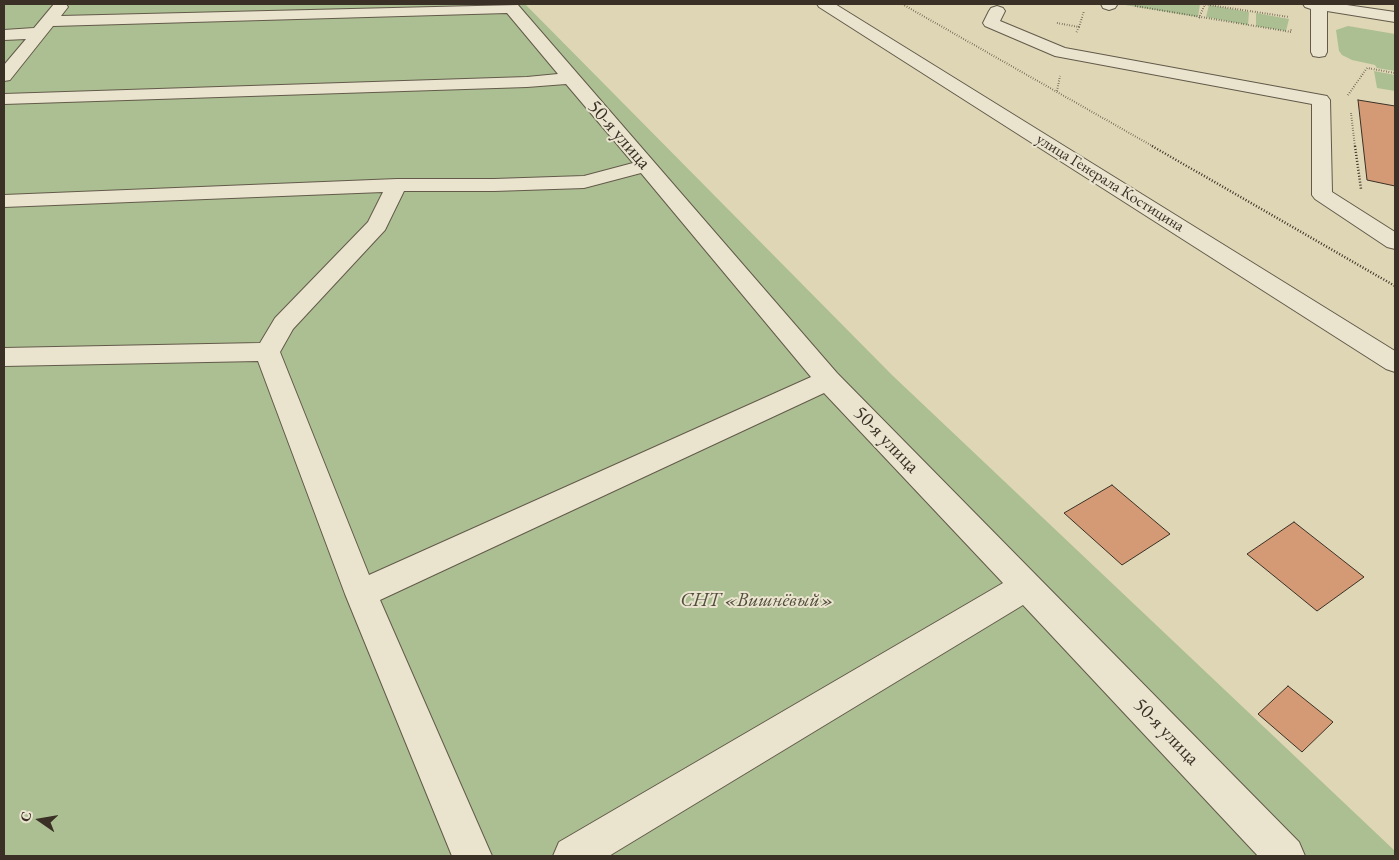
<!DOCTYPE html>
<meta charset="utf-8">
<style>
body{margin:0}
#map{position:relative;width:1399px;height:860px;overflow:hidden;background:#dfd6b5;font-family:"EB Garamond",serif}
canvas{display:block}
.frame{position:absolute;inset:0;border:5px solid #3a3026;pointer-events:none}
.north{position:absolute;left:15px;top:795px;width:50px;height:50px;-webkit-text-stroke:4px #eae4cf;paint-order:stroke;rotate:283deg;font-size:14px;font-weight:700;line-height:20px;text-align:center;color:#3a3026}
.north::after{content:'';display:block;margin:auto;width:18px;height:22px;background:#3a3026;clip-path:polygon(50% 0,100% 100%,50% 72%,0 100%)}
</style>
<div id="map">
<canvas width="1399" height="860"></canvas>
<div class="frame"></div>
<div class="north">С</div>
</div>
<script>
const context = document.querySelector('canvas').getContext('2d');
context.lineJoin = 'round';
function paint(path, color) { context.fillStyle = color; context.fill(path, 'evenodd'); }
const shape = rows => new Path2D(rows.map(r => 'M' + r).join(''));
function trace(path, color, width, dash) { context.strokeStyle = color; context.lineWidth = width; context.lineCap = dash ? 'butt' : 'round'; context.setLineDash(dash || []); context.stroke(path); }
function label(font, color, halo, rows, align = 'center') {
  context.font = font + ' "EB Garamond",serif'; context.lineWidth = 4; context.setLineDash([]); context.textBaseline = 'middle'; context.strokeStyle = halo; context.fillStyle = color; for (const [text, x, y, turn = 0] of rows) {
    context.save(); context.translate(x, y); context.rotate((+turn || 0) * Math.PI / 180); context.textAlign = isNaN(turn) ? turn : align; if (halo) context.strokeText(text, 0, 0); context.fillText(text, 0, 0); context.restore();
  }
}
const green = shape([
 [4,4,525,4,892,375,1395,851,1395,856,4,856],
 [1119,4,1200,4,1198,17],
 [1209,5,1249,12,1248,25,1206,17],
 [1256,13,1289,19,1286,31,1256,26],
 [1348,26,1395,34,1395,71,1377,68,1375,65,1352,60,1342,55,1339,51,1336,30],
 [1374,71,1395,75,1395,91,1377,88]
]);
const building = shape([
 [1358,100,1395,106,1395,186,1367,180,1358,100],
 [1112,485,1170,534,1122,565,1064,513,1112,485],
 [1294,522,1364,577,1317,611,1247,554,1294,522],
 [1288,686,1333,722,1302,752,1258,714,1288,686]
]);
const pathFar1 = shape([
 [904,4,902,4,1154,147],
 [1203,4,1289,17],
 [1135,6,1291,32,1291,29],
 [1199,18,1205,4],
 [1057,23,1079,27,1076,33],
 [1079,27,1084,11],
 [1057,91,1060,76],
 [1348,95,1367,68,1395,73],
 [1351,113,1355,147]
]);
const path = shape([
 [1152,146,1395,286],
 [1355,146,1361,189]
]);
const minor = shape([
 [54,4,66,4,68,7,61,16,518,5,837,373,1299,842,1305,856,1258,856,1023,605,609,856,553,856,559,842,1003,583,824,393,380,600,492,856,452,856,345,594,258,361,4,366,4,348,260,343,275,318,368,222,383,192,4,207,4,195,397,179,494,179,584,176,633,163,566,84,527,87,4,104,4,94,527,77,558,74,507,13,53,26,10,80,4,81,4,65,26,39,4,40,4,30,34,28,54,4],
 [641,173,811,377,369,575,280,352,293,329,385,230,404,191,494,191,584,188,641,173],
 [817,4,835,4,1395,351,1395,372,1386,369,819,7,817,4],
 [1101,4,1117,4,1117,5,1115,8,1109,10,1103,8,1101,4],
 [1303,4,1340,4,1395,12,1395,22,1327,11,1327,52,1325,56,1319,57,1313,56,1311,52,1311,9,1305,7,1303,4],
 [997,6,1003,8,1005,11,1000,21,1065,48,1327,96,1330,100,1332,192,1395,232,1395,249,1387,247,1315,199,1312,195,1312,104,1055,56,985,26,983,23,989,11,991,8,997,6]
]);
const farStreetnames = [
 ["улица Генерала Костицина",1110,183,32]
];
const streetNames = [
 ["50-я улица",619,135,49],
 ["50-я улица",886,440,46],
 ["50-я улица",1166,732,46]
];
const parkNames = [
 ["СНТ «Вишнёвый»",757,601]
];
paint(green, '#acbf92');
paint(building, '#d49a75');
trace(building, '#3a3026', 1);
trace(minor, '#635a4a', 2);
trace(pathFar1, '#3a3026', 2, [0.5, 2]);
trace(path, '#3a3026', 2.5, [1, 2]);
paint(minor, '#eae4cf');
label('16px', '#3a3026', '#eae4cf', farStreetnames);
label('20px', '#3a3026', '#eae4cf', streetNames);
label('italic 20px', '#514d3c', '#eae4cf', parkNames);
</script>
